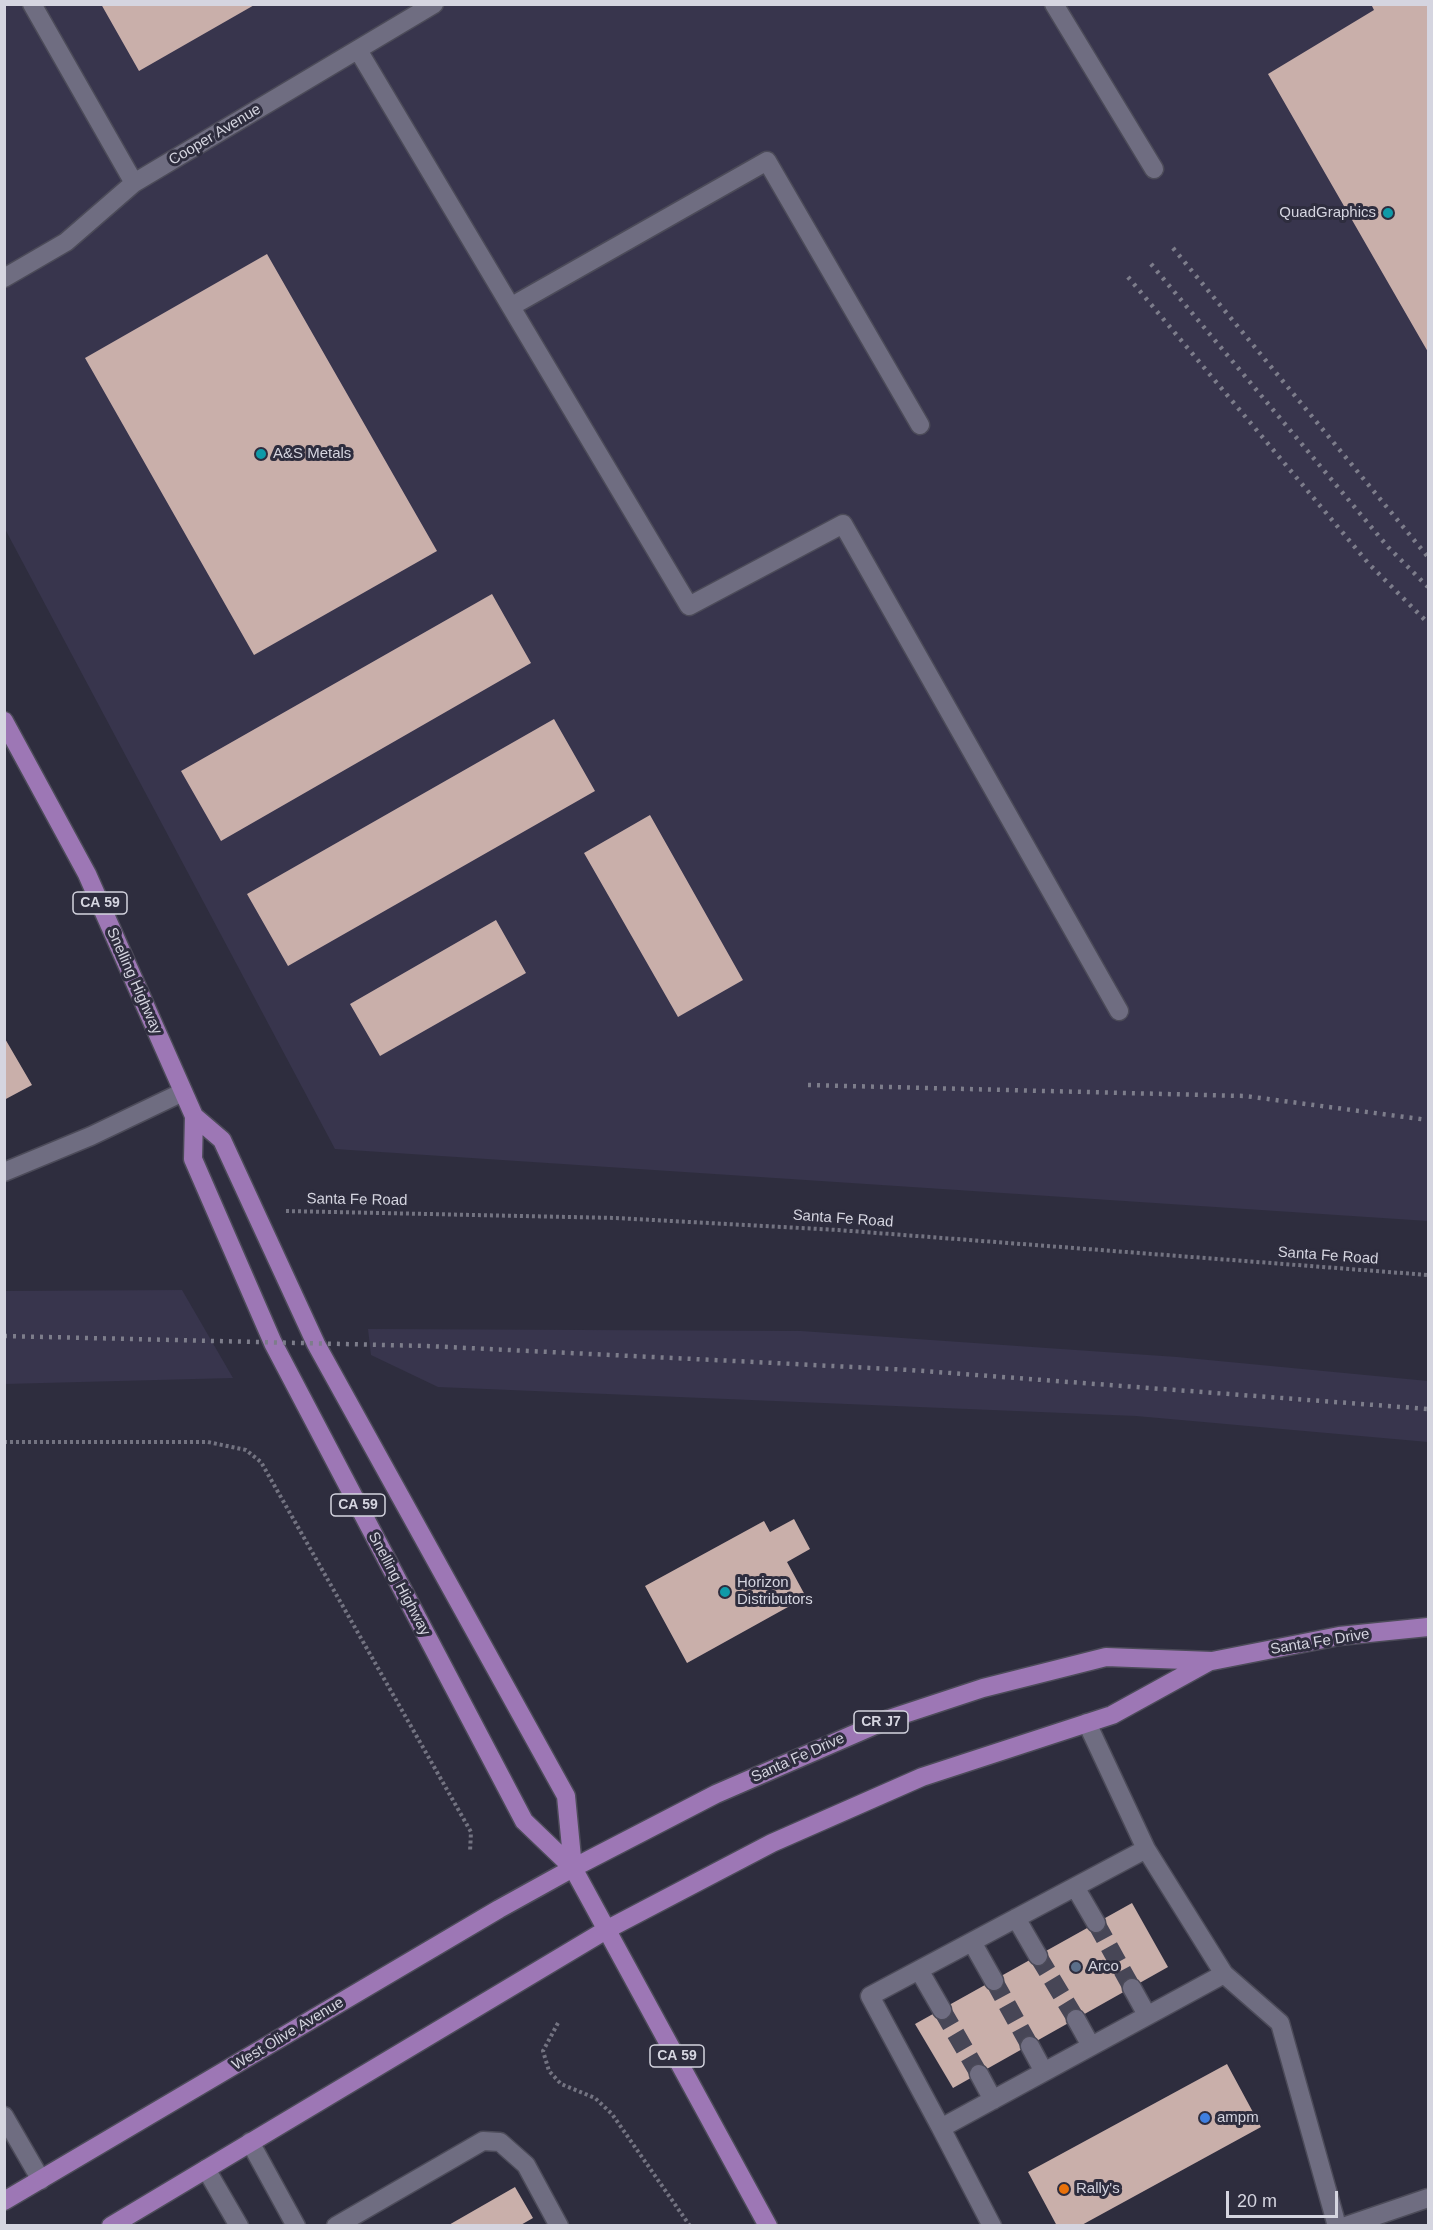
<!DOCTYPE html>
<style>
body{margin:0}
#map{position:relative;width:1433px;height:2230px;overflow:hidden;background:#2e2d3e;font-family:Arial,sans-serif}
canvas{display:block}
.frame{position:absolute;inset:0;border:6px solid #d5d5e0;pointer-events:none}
.scale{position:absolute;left:1226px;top:2191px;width:112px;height:27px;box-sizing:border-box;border:3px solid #d5d5e0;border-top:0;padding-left:8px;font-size:18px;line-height:21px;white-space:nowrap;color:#d5d5e0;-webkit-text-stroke:4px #2e2d3e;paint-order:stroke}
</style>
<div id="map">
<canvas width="1433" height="2230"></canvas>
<div class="frame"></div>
<div class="scale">20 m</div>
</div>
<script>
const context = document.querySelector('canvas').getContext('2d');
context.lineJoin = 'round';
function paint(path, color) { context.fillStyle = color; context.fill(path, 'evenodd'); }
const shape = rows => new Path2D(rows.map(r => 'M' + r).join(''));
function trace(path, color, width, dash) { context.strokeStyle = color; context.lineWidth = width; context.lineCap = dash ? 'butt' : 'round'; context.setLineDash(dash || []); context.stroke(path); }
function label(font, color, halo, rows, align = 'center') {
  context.font = font + ' Arial,sans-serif'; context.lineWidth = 6; context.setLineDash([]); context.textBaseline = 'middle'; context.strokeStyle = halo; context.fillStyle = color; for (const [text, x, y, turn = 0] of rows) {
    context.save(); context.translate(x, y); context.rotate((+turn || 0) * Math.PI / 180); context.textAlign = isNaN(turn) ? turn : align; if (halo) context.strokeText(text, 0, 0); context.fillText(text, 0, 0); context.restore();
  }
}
const built = shape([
 [4,5,1428,5,1428,1221,335,1149,5,529],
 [182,1290,233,1378,5,1384,5,1291],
 [368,1329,801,1331,1177,1357,1428,1381,1428,1442,1136,1416,438,1387,371,1355]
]);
const building = shape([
 [101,4,256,4,139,71],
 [1371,4,1428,4,1428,352,1268,74,1374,10],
 [267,254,437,551,254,655,85,358],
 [492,594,531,663,221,841,181,771],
 [554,719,595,791,288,966,247,894],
 [650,815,743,980,678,1017,584,853],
 [496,920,526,973,380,1056,350,1004],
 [4,1037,32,1085,4,1100],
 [794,1519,810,1549,787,1562,806,1597,687,1663,645,1586,764,1521,770,1532],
 [1132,1903,1168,1967,953,2088,915,2024],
 [1227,2064,1261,2127,1080,2226,1057,2226,1028,2172],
 [515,2187,533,2218,519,2226,447,2226]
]);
const minorTunnel = shape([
 [1096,1923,1132,1988],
 [1038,1956,1076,2019],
 [994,1981,1030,2046],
 [942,2010,979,2074]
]);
const path = shape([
 [286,1211,616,1218,838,1230,1428,1275],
 [4,1442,208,1442,246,1450,261,1462,471,1832,470,1852],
 [558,2023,543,2051,549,2071,561,2084,595,2098,612,2114,690,2226]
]);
const minor = shape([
 [32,4,134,183],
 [1054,4,1154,169],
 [358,50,689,606,843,524,1119,1011],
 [4,278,66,242,134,183,434,4],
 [512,306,767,161,920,425],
 [4,1172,91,1136,183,1092],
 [1087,1723,1146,1849,1224,1974],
 [1075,1887,1096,1923],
 [1016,1918,1038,1956],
 [972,1942,994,1981],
 [919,1970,942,2010],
 [1132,1988,1147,2015],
 [1076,2019,1091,2046],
 [1030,2046,1044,2072],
 [979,2074,993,2100],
 [4,2116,41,2180],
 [941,2128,870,1996,1146,1849],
 [250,2142,296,2226],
 [206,2169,239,2226],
 [336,2226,483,2141,500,2142,526,2165,559,2226],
 [992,2226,941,2128,1224,1974,1280,2023,1337,2226],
 [1346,2226,1428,2198]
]);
const major = shape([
 [4,721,87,874,194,1116,222,1140,316,1344,566,1796,573,1868],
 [194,1116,193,1159,273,1343,524,1821,573,1868,768,2226],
 [4,2201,499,1909,573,1868,716,1794,889,1719,983,1688,1106,1657,1212,1661,1339,1636,1428,1627],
 [111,2226,606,1930,772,1843,922,1777,1112,1715,1210,1661]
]);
const rail = shape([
 [1173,248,1428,557],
 [1151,264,1388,547,1428,587],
 [1128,277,1369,564,1428,623],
 [808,1085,1245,1096,1428,1120],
 [4,1336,427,1346,755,1362,910,1370,1428,1409]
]);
const markers = [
 [1388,213,6,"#0f9aa8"],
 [261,454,6,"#0f9aa8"],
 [725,1592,6,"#0f9aa8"],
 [1076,1967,6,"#5c6f8a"],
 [1205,2118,6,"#3f7fe0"],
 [1064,2189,6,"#e8710a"]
];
const shields = [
 [100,903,54],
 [358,1505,54],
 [881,1722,54],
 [677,2056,54]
];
const shieldNames = [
 ["CA 59",100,903],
 ["CA 59",358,1505],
 ["CR J7",881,1722],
 ["CA 59",677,2056]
];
const streetNames = [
 ["Cooper Avenue",215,135,-31],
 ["Snelling Highway",134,981,66],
 ["Santa Fe Road",357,1200,1],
 ["Santa Fe Road",843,1219,4],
 ["Santa Fe Road",1328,1256,4],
 ["Snelling Highway",399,1584,62],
 ["Santa Fe Drive",1320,1642,-9],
 ["Santa Fe Drive",798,1758,-24],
 ["West Olive Avenue",288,2034,-31]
];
const poiNames = [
 ["QuadGraphics",1376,213,"right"],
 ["A&S Metals",273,454],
 ["Horizon",737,1583],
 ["Distributors",737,1600],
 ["Arco",1088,1967],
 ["ampm",1217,2118],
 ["Rally's",1076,2189]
];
paint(built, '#38354d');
paint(building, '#c9afaa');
trace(minorTunnel, '#474656', 18, [18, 9]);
trace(minor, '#4c4b59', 21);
trace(major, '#4c4b59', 21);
trace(path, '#737381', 4, [3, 3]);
trace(minor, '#6f6d81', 18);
trace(major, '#9d77b5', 18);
trace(rail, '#7d7d8b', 4.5, [3, 6]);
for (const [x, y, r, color] of markers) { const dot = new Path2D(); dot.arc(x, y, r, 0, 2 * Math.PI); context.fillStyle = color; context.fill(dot); trace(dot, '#2e2d3e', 2); }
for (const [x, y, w] of shields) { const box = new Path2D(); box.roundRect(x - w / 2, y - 11, w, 22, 4.5); context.fillStyle = '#2e2d3e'; context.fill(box); trace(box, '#d5d5e0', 1.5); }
label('bold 14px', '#d5d5e0', null, shieldNames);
label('15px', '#d5d5e0', '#2e2d3e', streetNames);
label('15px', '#d5d5e0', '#2e2d3e', poiNames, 'left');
</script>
